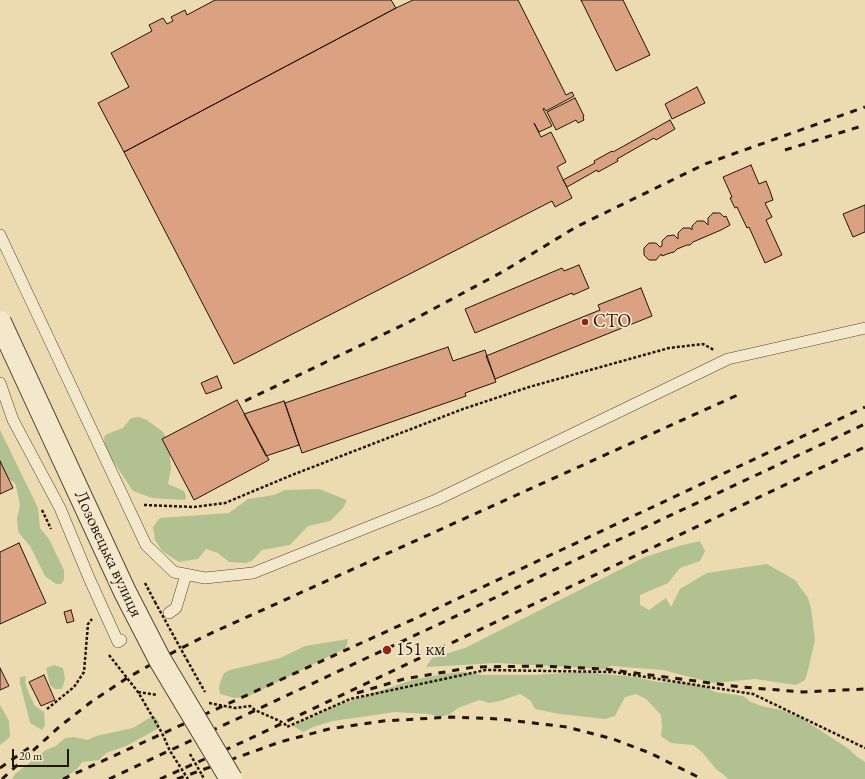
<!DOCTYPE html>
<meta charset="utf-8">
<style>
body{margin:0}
#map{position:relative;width:865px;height:779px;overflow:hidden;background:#ecdbb0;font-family:"EB Garamond",serif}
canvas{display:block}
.scale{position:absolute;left:12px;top:749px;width:57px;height:18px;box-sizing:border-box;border:2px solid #23140c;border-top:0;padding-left:5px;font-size:12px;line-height:14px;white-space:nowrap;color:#23140c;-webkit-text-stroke:3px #f3e8cc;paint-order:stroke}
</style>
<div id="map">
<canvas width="865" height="779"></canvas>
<div class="scale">20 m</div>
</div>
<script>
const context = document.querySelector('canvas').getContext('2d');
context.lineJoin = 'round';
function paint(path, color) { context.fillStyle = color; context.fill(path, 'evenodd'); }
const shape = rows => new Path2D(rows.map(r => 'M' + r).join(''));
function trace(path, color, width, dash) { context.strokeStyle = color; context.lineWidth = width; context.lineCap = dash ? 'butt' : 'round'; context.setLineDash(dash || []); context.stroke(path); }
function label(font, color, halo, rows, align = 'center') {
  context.font = font + ' "EB Garamond",serif'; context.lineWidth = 3.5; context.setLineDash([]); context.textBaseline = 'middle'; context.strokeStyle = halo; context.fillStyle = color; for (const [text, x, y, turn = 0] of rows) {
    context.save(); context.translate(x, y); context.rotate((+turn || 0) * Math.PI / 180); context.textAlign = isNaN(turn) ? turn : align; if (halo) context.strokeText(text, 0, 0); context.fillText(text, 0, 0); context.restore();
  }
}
const green = shape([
 [139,417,147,420,163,432,169,443,171,469,168,484,184,491,186,496,185,500,152,498,133,491,109,455,105,447,104,437,107,434,123,428,131,418],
 [0,430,38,508,40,528,49,539,64,570,64,580,61,584,56,584,45,576,30,546,18,532,17,519,20,505,16,486,14,482,0,475],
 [319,489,347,500,343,508,330,521,308,526,290,545,262,550,253,560,247,563,229,562,218,553,206,549,198,559,179,562,162,551,155,540,153,527,160,518,229,513,248,499,274,495,285,490],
 [700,541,705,551,700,561,680,568,668,583,640,595,640,605,649,610,666,598,671,607,680,589,707,573,767,564,795,580,808,598,811,608,815,640,808,670,805,680,796,685,755,679,713,683,663,670,611,666,605,669,497,663,426,667,432,658,465,648,645,557,679,546],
 [348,639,346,648,249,696,235,698,220,694,219,687,221,680,224,673,230,670,280,658,305,646],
 [54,665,63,668,65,679,62,689,55,689,50,685,46,668],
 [463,672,483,675,533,675,585,672,636,677,657,682,686,683,706,687,715,692,743,696,751,702,761,706,781,710,801,718,849,749,856,756,865,762,865,779,728,779,724,775,716,769,702,752,693,745,671,743,661,736,662,726,661,715,646,699,636,694,625,697,615,716,605,719,559,714,535,709,530,700,520,694,500,701,489,703,479,700,458,708,450,714,440,717,429,714,395,712,333,721,313,727,303,732,293,726,302,721,311,718,330,708,412,680,443,674],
 [26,676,25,682,29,694,35,706,44,712,45,725,42,730,30,723,20,683,20,677],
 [0,705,9,721,10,737,0,745],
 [151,717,155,717,159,722,159,728,126,746,106,753,99,760,82,762,78,768,70,774,67,779,12,779,15,774,46,750,56,746,65,738,74,737,88,740,96,736,133,728]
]);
const building = shape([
 [215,0,391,0,396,8,124,152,98,103,129,87,111,53,152,31,149,25,163,18,167,24,173,21,171,17,185,10,187,15,215,0],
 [413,0,518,0,566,95,572,92,574,96,546,111,544,108,543,109,552,126,539,132,534,123,541,137,551,132,566,162,557,167,572,198,555,207,552,201,234,364,124,152,396,8,413,0],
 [581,0,623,0,650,55,616,71,581,0],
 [697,87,705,103,672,119,665,104,697,87],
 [575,98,584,116,583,117,584,120,578,123,576,120,556,130,547,112,575,98],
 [670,120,675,129,656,140,654,138,617,159,618,161,598,172,597,170,567,187,563,180,595,163,594,161,612,151,613,152,670,120],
 [751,165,759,184,766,181,770,191,773,200,765,203,772,217,766,220,782,255,765,263,749,227,747,228,737,207,735,208,730,198,732,197,723,177,751,165],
 [865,205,865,232,853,237,843,214,865,205],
 [713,213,720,213,724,217,726,216,730,225,721,230,693,242,690,245,687,245,677,249,674,252,670,253,662,256,661,254,656,260,649,260,644,255,644,248,649,243,656,243,660,247,662,246,662,241,667,236,674,235,678,239,678,233,683,228,690,228,692,230,692,226,697,221,704,221,708,225,708,218,713,213],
 [579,265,589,288,573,295,572,293,475,333,465,309,562,268,564,271,579,265],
 [641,288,652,316,495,379,486,356,600,310,598,305,641,288],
 [448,347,453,361,485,350,496,382,465,393,466,396,302,453,285,403,448,347],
 [217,376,222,388,206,394,201,383,217,376],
 [237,400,269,460,194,500,162,439,237,400],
 [284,401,299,445,266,456,244,414,284,401],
 [0,461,13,488,0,494,0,461],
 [19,543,46,603,0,624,0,552,19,543],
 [71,610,74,621,67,623,64,612,71,610],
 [0,668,9,686,0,690,0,668],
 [44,675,55,700,41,706,29,682,44,675]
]);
const path = shape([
 [144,505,194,507,225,503,292,475,463,409,529,387,669,348,703,344,714,350],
 [42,510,51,529],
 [145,583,155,602],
 [109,655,138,692,162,733,170,751,188,779],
 [187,660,205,692],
 [138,692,157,695],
 [209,703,235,708,250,706,255,710,284,723,287,727,350,699,486,670,614,672,753,694,865,748],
 [47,709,74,687,84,672,88,624,92,619],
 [202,775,204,779]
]);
const service = shape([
 [0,235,146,545,174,572,205,578,253,573,436,500,728,359,865,328],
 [0,383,13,420,60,508,89,578,118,642,121,640],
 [169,613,176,608,186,575]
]);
const rail = shape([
 [785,150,865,125],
 [245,401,409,322,504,271,576,227,705,164,865,107],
 [357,693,404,679,474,667,541,666,605,669,741,687,803,692,865,689],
 [0,768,33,745],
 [2,779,59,727,91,702,127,678,166,656,205,636,742,393],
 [63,779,438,608,865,407],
 [109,779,865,424],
 [160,779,245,741,865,447],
 [177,779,280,742,329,729,383,721,451,717,500,719,567,727,613,739,650,753,702,779]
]);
const pathBridge = shape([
 [155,602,187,660],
 [190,754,202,775]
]);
const minorBridge = shape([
 [0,322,125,592,160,660,231,779]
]);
const markers = [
 [585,322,4,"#8f2418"],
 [387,650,5,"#8f2418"]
];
const poiNames = [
 ["СТО",593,322],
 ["151 км",396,650]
];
const streetNames = [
 ["Лозовецька вулиця",108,554,65]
];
paint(green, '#b1c191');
paint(building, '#dba281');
trace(building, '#23140c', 1);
trace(service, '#554635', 12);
trace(path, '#23140c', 2.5, [3, 2]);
trace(service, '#f3e8cc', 11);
trace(rail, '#23140c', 3, [7, 7]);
trace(minorBridge, '#554635', 24, []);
trace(pathBridge, '#23140c', 2.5, [3, 2]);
trace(minorBridge, '#f3e8cc', 22);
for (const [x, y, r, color] of markers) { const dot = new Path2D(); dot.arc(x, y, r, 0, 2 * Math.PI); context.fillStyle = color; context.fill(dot); trace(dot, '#f3e8cc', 1.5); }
label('18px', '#23140c', '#f3e8cc', poiNames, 'left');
label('18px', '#23140c', '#f3e8cc', streetNames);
</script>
